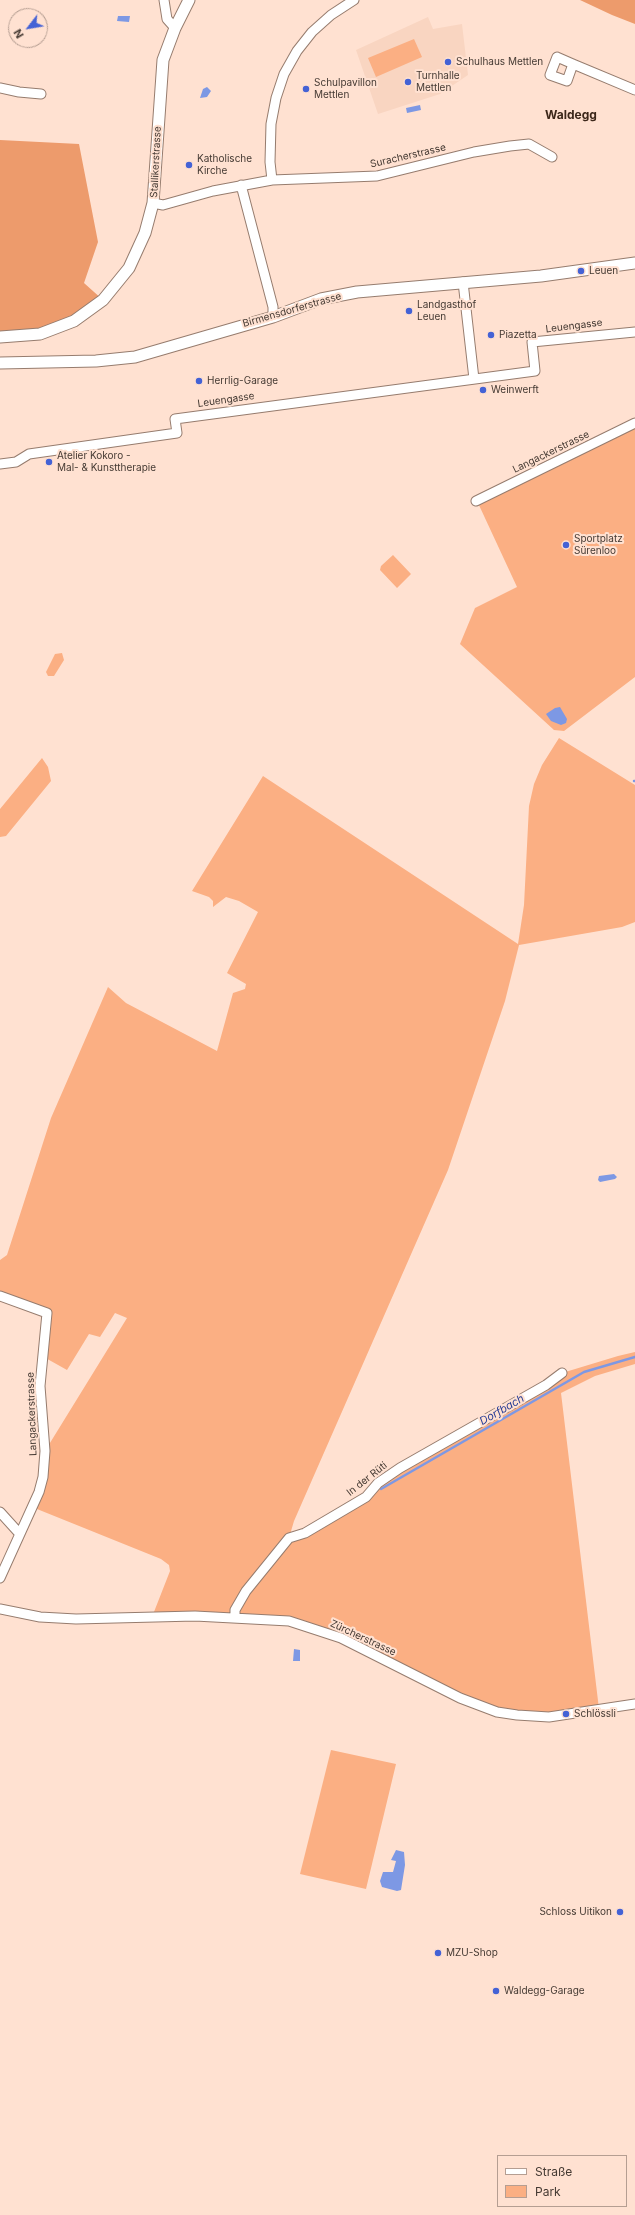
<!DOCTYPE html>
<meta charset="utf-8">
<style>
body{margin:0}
#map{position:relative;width:635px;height:2215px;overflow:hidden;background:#ffe1d1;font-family:Inter,sans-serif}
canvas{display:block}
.legend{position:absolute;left:497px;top:2155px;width:130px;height:52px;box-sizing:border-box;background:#ffe1d1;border:1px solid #b59e92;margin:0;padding:5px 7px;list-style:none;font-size:12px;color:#453a33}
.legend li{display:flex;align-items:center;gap:8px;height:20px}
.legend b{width:20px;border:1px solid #b59e92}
.north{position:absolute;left:8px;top:8px;width:40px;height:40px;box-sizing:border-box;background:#ffe1d1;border:1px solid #b59e92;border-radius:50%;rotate:239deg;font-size:11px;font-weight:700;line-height:16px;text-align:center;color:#453a33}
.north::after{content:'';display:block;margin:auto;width:14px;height:18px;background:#4462d5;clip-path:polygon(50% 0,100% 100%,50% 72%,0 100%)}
</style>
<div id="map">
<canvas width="635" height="2215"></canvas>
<ul class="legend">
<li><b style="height:5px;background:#fff"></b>Straße</li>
<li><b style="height:11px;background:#fbaf83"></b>Park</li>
</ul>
<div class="north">N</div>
</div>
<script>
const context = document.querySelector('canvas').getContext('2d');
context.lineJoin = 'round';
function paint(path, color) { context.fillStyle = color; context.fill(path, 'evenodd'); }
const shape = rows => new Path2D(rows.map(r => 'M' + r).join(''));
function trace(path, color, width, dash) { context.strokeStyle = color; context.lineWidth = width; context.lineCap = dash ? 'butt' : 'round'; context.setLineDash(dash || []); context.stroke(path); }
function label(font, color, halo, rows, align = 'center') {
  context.font = font + ' Inter,sans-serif'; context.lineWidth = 4; context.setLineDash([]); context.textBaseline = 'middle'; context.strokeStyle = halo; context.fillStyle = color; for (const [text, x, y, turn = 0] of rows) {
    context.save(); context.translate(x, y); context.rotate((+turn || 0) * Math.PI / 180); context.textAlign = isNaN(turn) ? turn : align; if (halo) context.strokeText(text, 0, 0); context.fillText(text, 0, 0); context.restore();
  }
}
const built = shape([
 [428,17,433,29,462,24,468,75,440,94,378,114,356,50]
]);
const green = shape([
 [414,39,422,57,376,77,368,58],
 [635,427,635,677,564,731,554,730,460,644,475,608,517,587,478,503],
 [393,555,411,574,397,588,380,570,381,566],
 [62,653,64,660,54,676,48,676,46,672,55,654],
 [559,738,635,785,635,922,622,927,519,945,505,1001,448,1170,294,1521,289,1538,305,1533,378,1483,562,1373,618,1356,635,1352,635,1364,595,1376,561,1393,599,1709,566,1714,497,1712,341,1638,289,1621,152,1617,170,1571,169,1565,161,1559,32,1507,45,1451,127,1318,115,1313,100,1337,89,1334,67,1370,42,1356,47,1313,0,1296,0,1260,7,1255,51,1118,108,987,126,1003,217,1051,233,993,245,989,246,984,227,973,258,912,239,901,226,897,213,907,213,901,209,897,192,891,263,776,518,944,524,905,529,806,534,784,542,765],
 [42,758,48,767,51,781,6,836,0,837,0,809],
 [331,1750,396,1764,366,1889,300,1874]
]);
const forest = shape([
 [580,0,635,0,635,24,612,15],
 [0,140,79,144,98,242,84,283,103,300,74,321,0,337]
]);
const water = shape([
 [118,16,130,16,129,22,117,21],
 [207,87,211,91,207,97,200,98,203,89],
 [420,105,421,110,407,113,406,108],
 [560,707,567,719,566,723,561,725,551,721,546,714,555,708],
 [614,1174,617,1177,615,1179,600,1182,598,1180,599,1176],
 [294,1649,300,1650,300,1661,293,1661],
 [396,1850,404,1852,405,1865,401,1890,397,1891,382,1887,380,1881,383,1872,393,1872,396,1861,391,1860]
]);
const stream = shape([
 [634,781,635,781],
 [381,1489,584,1372,635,1357]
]);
const minor = shape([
 [164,0,167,19,175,28],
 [573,64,567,81,550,75,557,57,573,64,635,90],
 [0,88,19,92,41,94],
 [272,180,270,162,271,124,276,98,284,74,297,51,312,32,331,15,354,0],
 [241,185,273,307,273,317],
 [153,203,163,205,213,191,272,180,377,176,474,152,510,146,529,144,552,157],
 [463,282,474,379],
 [0,464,16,462,29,454,177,433,175,419,535,371,532,342,635,332],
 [476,501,635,423],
 [0,1296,47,1313,40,1386,45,1451,43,1477,39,1492,0,1578],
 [0,1512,19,1533],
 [0,1609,40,1617,76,1619,195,1616,289,1621,341,1638,460,1698,497,1712,517,1715,549,1717,635,1704],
 [235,1617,235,1610,246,1591,289,1538,305,1533,366,1497,378,1483,400,1468,546,1385,562,1373]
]);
const major = shape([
 [0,337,40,334,74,321,103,300,129,268,145,233,153,203,163,60,175,28,189,0],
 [0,363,96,361,135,357,273,317,321,299,357,292,541,276,635,263]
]);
const markers = [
 [448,62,4,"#4462d5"],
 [408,82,4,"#4462d5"],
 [306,89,4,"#4462d5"],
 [189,165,4,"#4462d5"],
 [581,271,4,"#4462d5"],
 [409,311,4,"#4462d5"],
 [491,335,4,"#4462d5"],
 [199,381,4,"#4462d5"],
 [483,390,4,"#4462d5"],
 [49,462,4,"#4462d5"],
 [566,545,4,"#4462d5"],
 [566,1714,4,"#4462d5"],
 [620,1912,4,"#4462d5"],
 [438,1953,4,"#4462d5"],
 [496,1991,4,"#4462d5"]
];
const poiNames = [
 ["Schulhaus Mettlen",456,62],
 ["Turnhalle",416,76],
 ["Mettlen",416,88],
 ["Schulpavillon",314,83],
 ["Mettlen",314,95],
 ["Katholische",197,159],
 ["Kirche",197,171],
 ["Leuen",589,271],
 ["Landgasthof",417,305],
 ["Leuen",417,317],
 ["Piazetta",499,335],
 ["Herrlig-Garage",207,381],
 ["Weinwerft",491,390],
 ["Atelier Kokoro -",57,456],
 ["Mal- & Kunsttherapie",57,468],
 ["Sportplatz",574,539],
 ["Sürenloo",574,551],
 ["Schlössli",574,1714],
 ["Schloss Uitikon",612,1912,"right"],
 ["MZU-Shop",446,1953],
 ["Waldegg-Garage",504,1991]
];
const streetNames = [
 ["Suracherstrasse",408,156,-13],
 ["Stallikerstrasse",156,162,-87],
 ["Birmensdorferstrasse",292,310,-16],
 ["Leuengasse",574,326,-7],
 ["Leuengasse",226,400,-8],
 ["Langackerstrasse",551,452,-26],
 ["Langackerstrasse",32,1414,-92],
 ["In der Rüti",367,1479,-38],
 ["Zürcherstrasse",363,1638,25]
];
const waterNames = [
 ["Dorfbach",502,1410,-30]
];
const quarterNames = [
 ["Waldegg",571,115]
];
paint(built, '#f9d5c1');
paint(green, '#fbaf83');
paint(forest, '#ed9b6c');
paint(water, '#7d98e4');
trace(stream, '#7d98e4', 2.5);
trace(minor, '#967c6e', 11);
trace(major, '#967c6e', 13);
trace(minor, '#fff', 9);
trace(major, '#fff', 11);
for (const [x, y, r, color] of markers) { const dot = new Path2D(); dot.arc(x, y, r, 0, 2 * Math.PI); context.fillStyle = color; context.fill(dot); trace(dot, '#ffe1d1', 1.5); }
label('10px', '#453a33', '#ffe1d1', poiNames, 'left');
label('10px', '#453a33', '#ffe1d1', streetNames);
label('italic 11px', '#293e96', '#ffe1d1', waterNames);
label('bold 12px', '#3c271a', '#ffe1d1', quarterNames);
</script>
